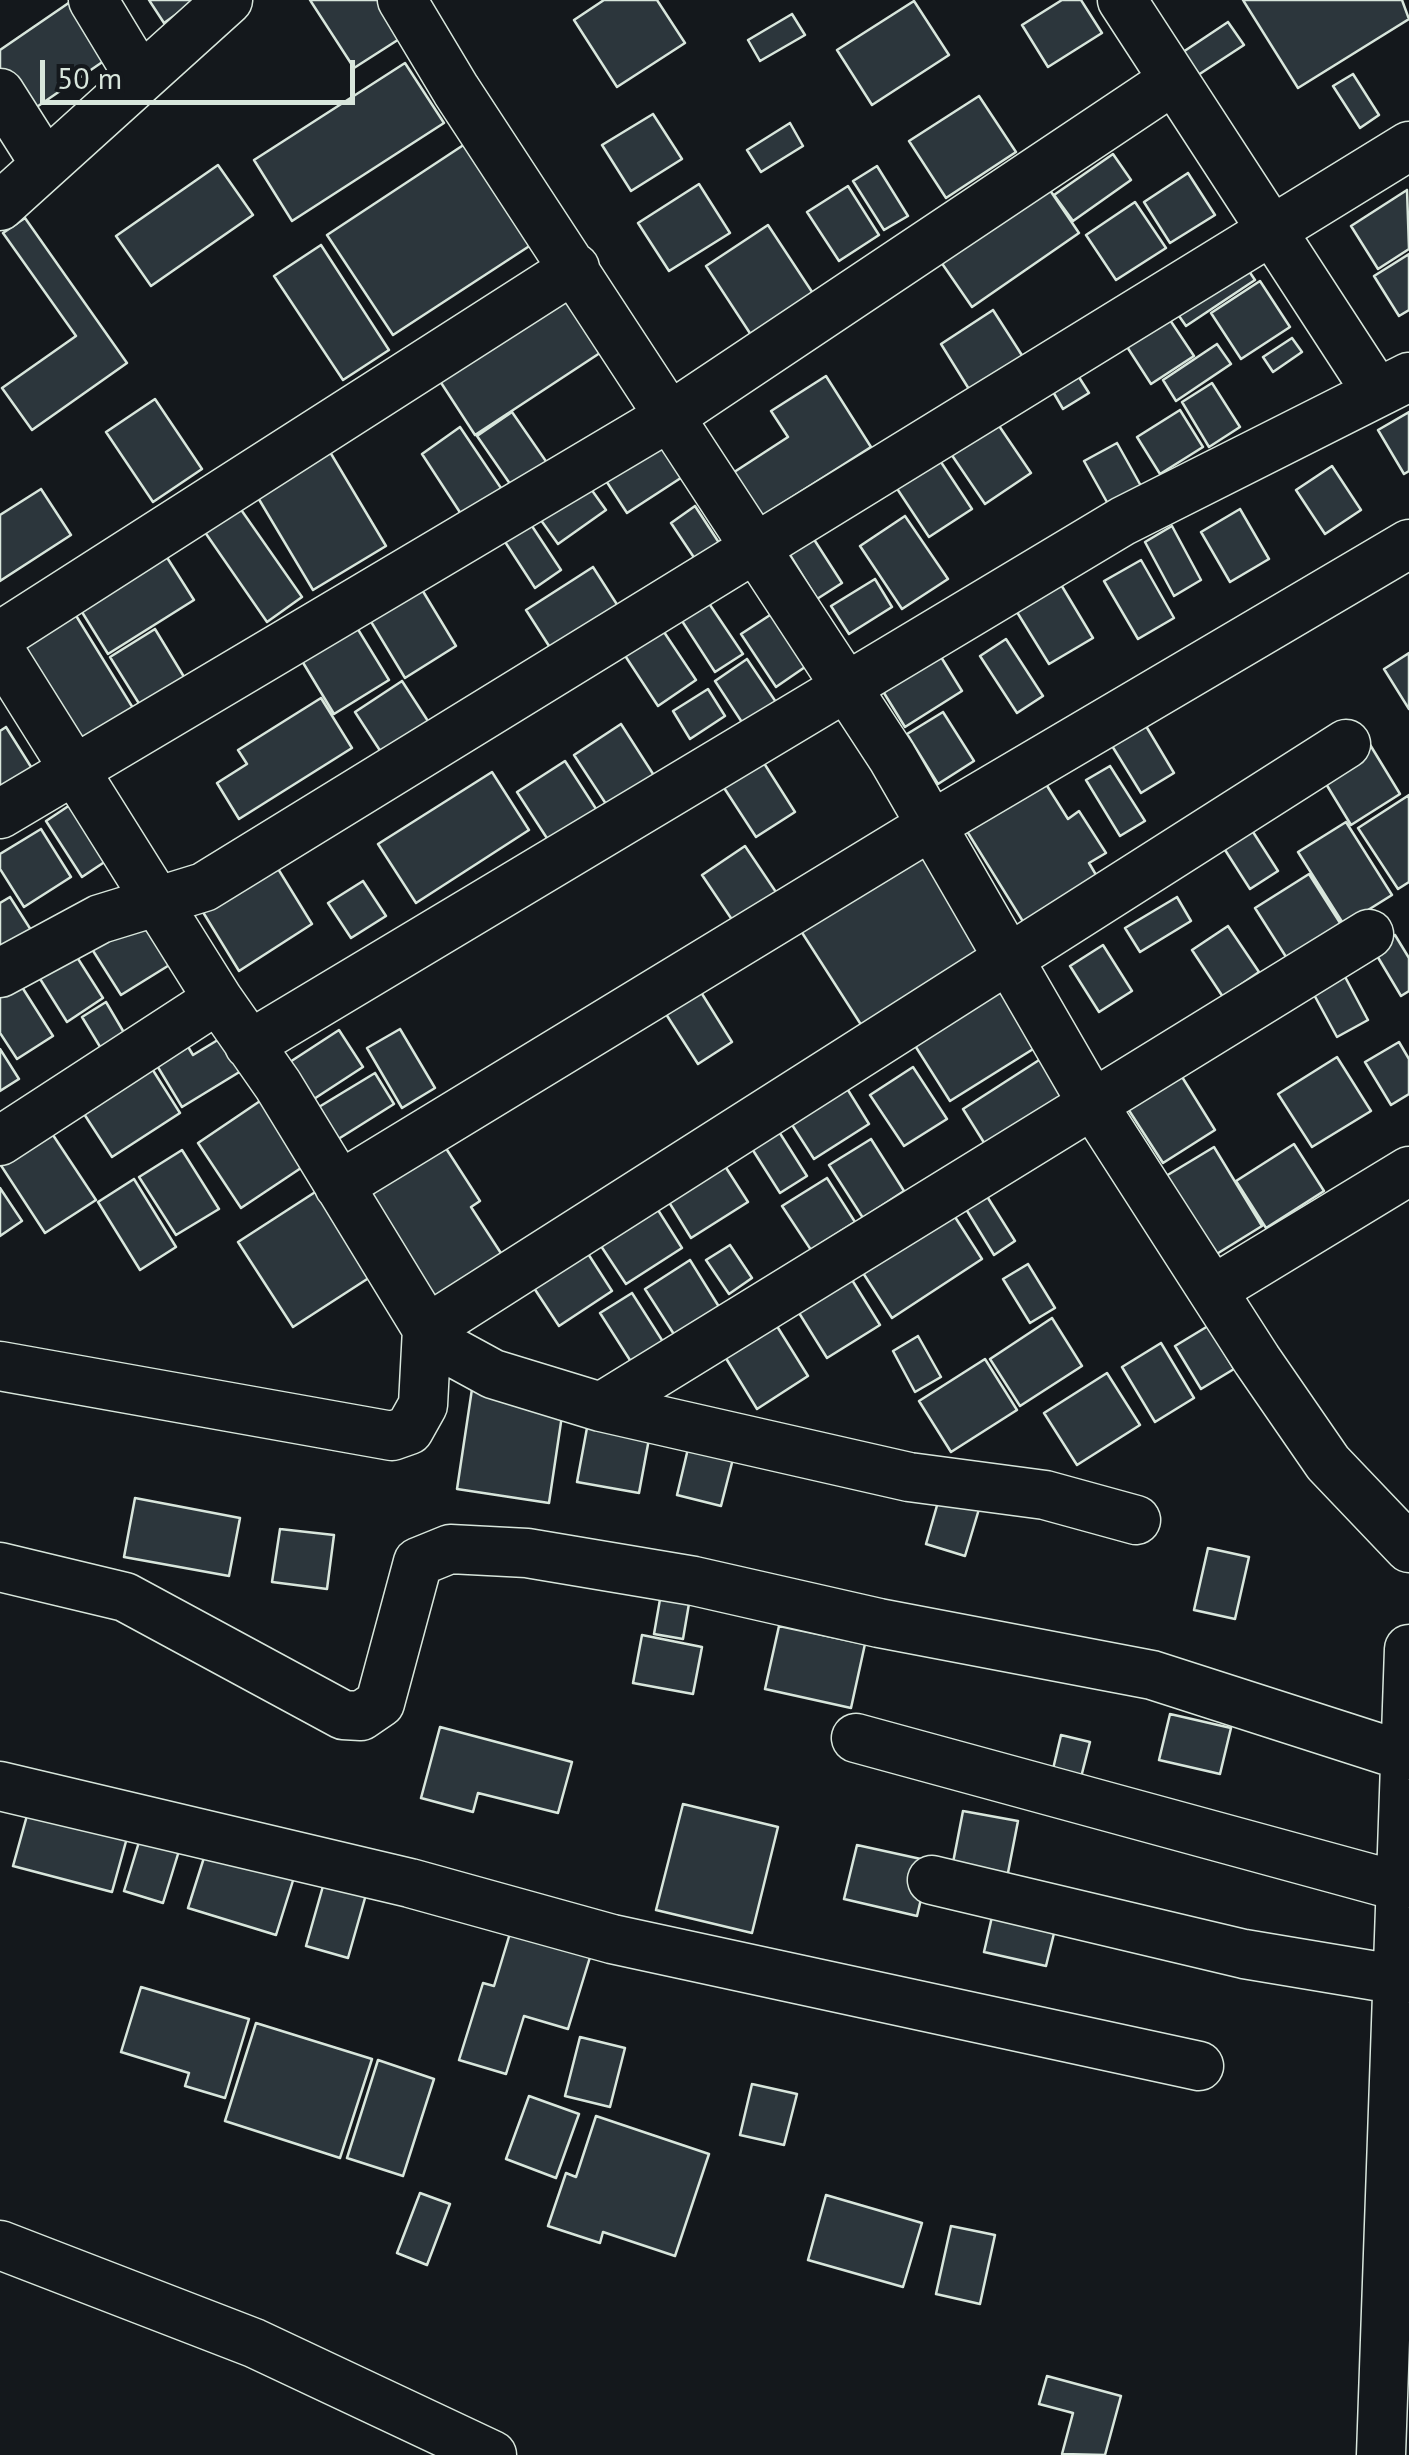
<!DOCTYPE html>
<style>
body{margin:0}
#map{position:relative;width:1409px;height:2455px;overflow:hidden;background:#14181c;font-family:"PT Sans",sans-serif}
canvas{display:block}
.scale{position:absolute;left:40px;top:60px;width:315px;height:45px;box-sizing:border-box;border:5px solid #d8e6dc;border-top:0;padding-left:12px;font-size:30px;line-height:35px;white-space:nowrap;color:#d8e6dc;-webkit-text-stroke:8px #14181c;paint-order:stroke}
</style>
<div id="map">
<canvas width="1409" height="2455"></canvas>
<div class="scale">50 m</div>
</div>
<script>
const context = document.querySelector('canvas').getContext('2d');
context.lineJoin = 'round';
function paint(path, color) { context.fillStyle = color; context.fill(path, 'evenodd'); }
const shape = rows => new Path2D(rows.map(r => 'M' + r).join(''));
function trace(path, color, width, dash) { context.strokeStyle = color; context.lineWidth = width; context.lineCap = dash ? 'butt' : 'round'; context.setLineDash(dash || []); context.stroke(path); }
const building = shape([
 [73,0,117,52,25,115,0,78,0,50,73,0],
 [149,0,194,0,195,1,164,23,149,0],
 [310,0,380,0,404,36,354,68,310,0],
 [604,0,657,0,685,43,617,87,574,20,604,0],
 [1062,0,1081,0,1102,33,1048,67,1022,25,1062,0],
 [1243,0,1402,0,1409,19,1298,88,1243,0],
 [914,1,949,55,872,105,837,50,914,1],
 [792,14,805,35,760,61,748,40,792,14],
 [1228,22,1244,45,1192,79,1177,56,1228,22],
 [405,63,444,123,292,221,254,160,405,63],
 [1353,74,1379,115,1360,128,1333,86,1353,74],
 [979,96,1016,152,946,198,909,141,979,96],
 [653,114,682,159,631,191,602,145,653,114],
 [790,123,803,146,761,172,747,150,790,123],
 [465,144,531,245,393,335,327,235,465,144],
 [1113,154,1131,180,1073,221,1054,195,1113,154],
 [218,165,253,215,151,286,116,236,218,165],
 [877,166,908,216,884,230,853,181,877,166],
 [1188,173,1215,215,1170,243,1144,202,1188,173],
 [1041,177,1079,233,972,307,941,262,1041,177],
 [699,184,730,233,669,271,638,223,699,184],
 [848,186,879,235,839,261,807,212,848,186],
 [1407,190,1409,249,1378,269,1351,226,1407,190],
 [1135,202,1166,248,1116,280,1086,235,1135,202],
 [25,218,127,363,32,430,2,388,76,336,3,233,25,218],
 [768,225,820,304,757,344,706,266,768,225],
 [321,245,389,350,343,380,274,276,321,245],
 [1409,254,1409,310,1399,316,1374,276,1409,254],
 [1240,258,1255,280,1186,326,1170,303,1240,258],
 [1260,281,1290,327,1241,359,1211,313,1260,281],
 [572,295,606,349,475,435,436,375,572,295],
 [993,310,1025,360,972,394,941,344,993,310],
 [1164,311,1194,356,1151,384,1122,339,1164,311],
 [1292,338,1302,352,1273,372,1263,357,1292,338],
 [1217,344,1231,364,1176,401,1163,380,1217,344],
 [1070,363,1089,393,1063,409,1045,378,1070,363],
 [826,376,871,447,753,522,725,478,788,437,771,411,826,376],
 [1212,383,1240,427,1209,447,1182,402,1212,383],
 [155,399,202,469,153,502,106,432,155,399],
 [1180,410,1203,447,1160,474,1137,437,1180,410],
 [512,412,552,470,517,494,477,436,512,412],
 [1409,412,1409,471,1404,474,1378,430,1409,412],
 [991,414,1031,473,985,504,945,445,991,414],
 [460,427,503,491,463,517,422,454,460,427],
 [662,428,690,472,627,513,599,470,662,428],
 [1117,443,1141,486,1108,504,1084,461,1117,443],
 [327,447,386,546,313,590,254,491,327,447],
 [933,450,972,509,929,537,890,478,933,450],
 [1332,466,1361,510,1325,534,1296,490,1332,466],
 [581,475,606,510,558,544,533,509,581,475],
 [41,489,71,535,0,581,0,515,41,489],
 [235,501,302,597,267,622,200,525,235,501],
 [695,506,727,555,703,571,671,523,695,506],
 [1240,509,1269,559,1230,582,1201,532,1240,509],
 [524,514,561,570,535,588,498,531,524,514],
 [905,516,948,579,902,609,860,546,905,516],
 [1172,526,1201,580,1174,596,1145,542,1172,526],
 [806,527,842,583,817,599,782,542,806,527],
 [161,548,194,600,108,654,77,604,161,548],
 [1141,560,1174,618,1138,639,1104,581,1141,560],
 [593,567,625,617,558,660,526,610,593,567],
 [1057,578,1093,638,1049,664,1012,604,1057,578],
 [875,579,892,607,849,634,831,606,875,579],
 [421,588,456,646,405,678,370,620,421,588],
 [700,590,743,654,715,672,673,607,700,590],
 [67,601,141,721,74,762,0,642,67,601],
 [787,604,821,656,776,687,741,634,787,604],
 [351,618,389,680,334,714,296,651,351,618],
 [660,626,696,680,658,706,622,651,660,626],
 [155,629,192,690,148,718,110,657,155,629],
 [1006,639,1043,696,1017,713,980,656,1006,639],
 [933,644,962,691,905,727,876,680,933,644],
 [1409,653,1409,709,1384,669,1409,653],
 [747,659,782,711,749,733,715,681,747,659],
 [402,681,437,735,390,766,355,712,402,681],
 [708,689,725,716,690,739,673,711,708,689],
 [321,698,352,748,239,819,217,783,247,764,238,750,321,698],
 [943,712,974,761,938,784,907,734,943,712],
 [1140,716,1174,773,1141,793,1106,736,1140,716],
 [621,724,655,777,608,807,574,755,621,724],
 [6,727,38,778,0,801,0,731,6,727],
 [1369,743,1400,794,1351,825,1320,774,1369,743],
 [755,749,795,812,756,837,715,774,755,749],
 [565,761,600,815,552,846,517,792,565,761],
 [1110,766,1145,821,1120,836,1086,780,1110,766],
 [1037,770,1068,819,1079,811,1106,853,1089,863,1105,890,1032,936,960,820,1037,770],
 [492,772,529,830,416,903,378,844,492,772],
 [1409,795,1409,882,1398,889,1358,828,1409,795],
 [73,803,109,859,82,877,46,821,73,803],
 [1246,821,1278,871,1250,889,1218,839,1246,821],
 [1346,822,1392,895,1344,925,1298,852,1346,822],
 [41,829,71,877,24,907,0,869,0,854,41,829],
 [915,844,987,958,867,1034,792,917,915,844],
 [745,846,782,901,739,930,702,875,745,846],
 [272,859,312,924,239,971,198,904,272,859],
 [1309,874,1342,926,1288,960,1255,908,1309,874],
 [363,881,386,916,351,938,328,903,363,881],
 [10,897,38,941,0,966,0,903,10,897],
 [1177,897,1191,921,1140,952,1125,928,1177,897],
 [141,915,171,964,121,995,90,946,141,915],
 [1228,926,1259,972,1223,997,1192,950,1228,926],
 [1395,935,1409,958,1409,991,1401,996,1373,949,1395,935],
 [68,943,103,998,67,1022,32,966,68,943],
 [1103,945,1132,991,1099,1012,1070,966,1103,945],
 [1343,973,1368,1020,1337,1037,1312,991,1343,973],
 [15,976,53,1036,17,1059,0,1033,0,986,15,976],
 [1010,984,1046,1041,950,1101,914,1044,1010,984],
 [699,989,732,1042,698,1064,664,1011,699,989],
 [106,1002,126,1036,102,1050,82,1017,106,1002],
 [400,1029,435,1088,402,1108,367,1048,400,1029],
 [339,1030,363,1067,297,1110,273,1073,339,1030],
 [181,1035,193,1055,226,1035,246,1068,182,1107,150,1054,181,1035],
 [1399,1042,1409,1059,1409,1094,1391,1105,1365,1062,1399,1042],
 [0,1049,19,1079,0,1091,0,1049],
 [1050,1053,1076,1093,988,1149,963,1109,1050,1053],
 [144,1056,180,1113,112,1157,75,1100,144,1056],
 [1337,1057,1371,1111,1312,1147,1278,1094,1337,1057],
 [1174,1064,1215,1130,1163,1163,1121,1098,1174,1064],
 [913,1067,947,1119,904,1146,870,1095,913,1067],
 [375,1073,394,1104,324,1148,304,1116,375,1073],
 [843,1082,869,1124,814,1159,787,1117,843,1082],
 [266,1097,310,1162,241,1208,198,1143,266,1097],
 [47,1126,96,1200,45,1233,0,1164,47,1126],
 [776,1127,807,1176,780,1193,749,1144,776,1127],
 [440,1139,480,1201,471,1207,508,1264,436,1311,358,1191,440,1139],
 [871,1139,904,1191,863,1218,829,1165,871,1139],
 [1294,1144,1324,1191,1266,1228,1236,1181,1294,1144],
 [1214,1147,1262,1226,1207,1260,1156,1182,1214,1147],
 [182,1150,219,1209,176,1235,139,1177,182,1150],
 [723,1163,748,1202,691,1238,667,1199,723,1163],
 [827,1178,855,1222,811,1250,782,1206,827,1178],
 [134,1179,176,1247,140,1270,98,1202,134,1179],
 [978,1182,1015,1241,994,1255,958,1196,978,1182],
 [323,1187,378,1272,293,1327,238,1242,323,1187],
 [0,1188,22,1221,0,1236,0,1188],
 [946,1203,982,1259,892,1318,856,1262,946,1203],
 [658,1210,682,1248,626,1284,601,1246,658,1210],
 [730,1245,752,1278,729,1294,706,1260,730,1245],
 [585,1249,612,1291,559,1326,532,1285,585,1249],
 [690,1260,721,1310,677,1339,645,1289,690,1260],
 [1028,1264,1055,1308,1030,1323,1003,1279,1028,1264],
 [844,1267,880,1325,827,1358,791,1300,844,1267],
 [632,1293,667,1348,635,1368,600,1313,632,1293],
 [1052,1318,1082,1366,1020,1406,990,1359,1052,1318],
 [775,1323,808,1376,757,1409,724,1355,775,1323],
 [1208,1326,1234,1369,1201,1389,1175,1346,1208,1326],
 [918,1336,941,1377,915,1392,893,1351,918,1336],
 [1161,1343,1194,1398,1155,1422,1122,1367,1161,1343],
 [985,1359,1017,1410,951,1452,919,1401,985,1359],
 [1107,1373,1140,1425,1077,1465,1044,1413,1107,1373],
 [472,1389,564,1402,549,1503,457,1489,472,1389],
 [589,1417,651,1428,639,1493,577,1482,589,1417],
 [691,1436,736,1447,721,1506,677,1495,691,1436],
 [942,1488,982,1499,965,1556,926,1544,942,1488],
 [135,1498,240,1518,229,1576,124,1557,135,1498],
 [280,1529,334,1535,327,1589,272,1582,280,1529],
 [1208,1548,1249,1557,1235,1619,1194,1610,1208,1548],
 [663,1582,692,1586,683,1639,654,1634,663,1582],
 [779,1626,865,1644,851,1708,765,1689,779,1626],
 [642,1635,702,1647,693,1694,633,1683,642,1635],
 [1170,1714,1231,1728,1220,1774,1159,1760,1170,1714],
 [440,1727,572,1762,558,1813,478,1793,473,1812,421,1798,440,1727],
 [1061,1735,1090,1742,1077,1793,1049,1786,1061,1735],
 [31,1801,130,1827,112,1892,13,1866,31,1801],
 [683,1804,778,1827,752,1933,656,1910,683,1804],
 [963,1811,1018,1821,1006,1883,951,1873,963,1811],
 [143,1829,182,1841,163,1903,124,1891,143,1829],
 [208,1845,296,1871,276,1935,188,1908,208,1845],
 [857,1845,930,1861,917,1916,844,1899,857,1845],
 [327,1872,369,1884,348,1958,306,1946,327,1872],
 [996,1899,1059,1913,1046,1966,984,1952,996,1899],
 [511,1930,591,1954,568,2029,524,2016,506,2074,459,2060,483,1983,494,1986,511,1930],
 [141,1987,249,2019,225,2098,185,2086,189,2073,121,2052,141,1987],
 [256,2023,372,2059,340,2158,225,2121,256,2023],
 [580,2037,625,2048,610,2107,565,2096,580,2037],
 [378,2060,434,2079,403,2176,347,2158,378,2060],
 [752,2084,797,2094,784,2145,740,2135,752,2084],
 [529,2096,579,2114,556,2178,506,2159,529,2096],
 [596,2116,709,2154,675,2256,603,2232,600,2243,548,2226,566,2173,576,2177,596,2116],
 [420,2193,450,2204,427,2265,397,2253,420,2193],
 [826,2195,922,2223,903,2287,808,2260,826,2195],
 [951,2226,995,2235,980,2304,936,2294,951,2226],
 [1047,2376,1121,2396,1105,2455,1062,2454,1073,2413,1039,2404,1047,2376]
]);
const minor = shape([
 [93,0,139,76],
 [402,0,456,90,892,757,1092,1103,1257,1360,1328,1463,1409,1548],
 [1122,0,1376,391],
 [0,93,45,164],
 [0,206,228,0],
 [0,636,575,268],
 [0,651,218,999,278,1085,427,1329,449,1350,493,1374,601,1407,909,1477,1045,1495,1136,1520],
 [0,814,672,415,1172,81],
 [0,973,100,919,204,887,1409,146],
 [249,1045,1123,521,1409,377],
 [0,1141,218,999],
 [339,1186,932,825,1409,544],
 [1213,1290,1409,1171],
 [0,1366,392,1436,409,1430,423,1405,427,1329,1346,744],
 [601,1407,1369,934],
 [0,1567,125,1597,343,1715,361,1716,380,1703,418,1562,450,1549,527,1553,694,1581,879,1623,1152,1675,1404,1756],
 [856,1738,1398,1886],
 [0,1786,410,1883,612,1939,1199,2066],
 [932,1880,1244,1954,1400,1980],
 [0,2245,254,2343,492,2455],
 [1381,2455,1409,1649]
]);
paint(building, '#2c363c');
trace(building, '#d8e6dc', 2.5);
trace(minor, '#d8e6dc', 51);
trace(minor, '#14181c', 48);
</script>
